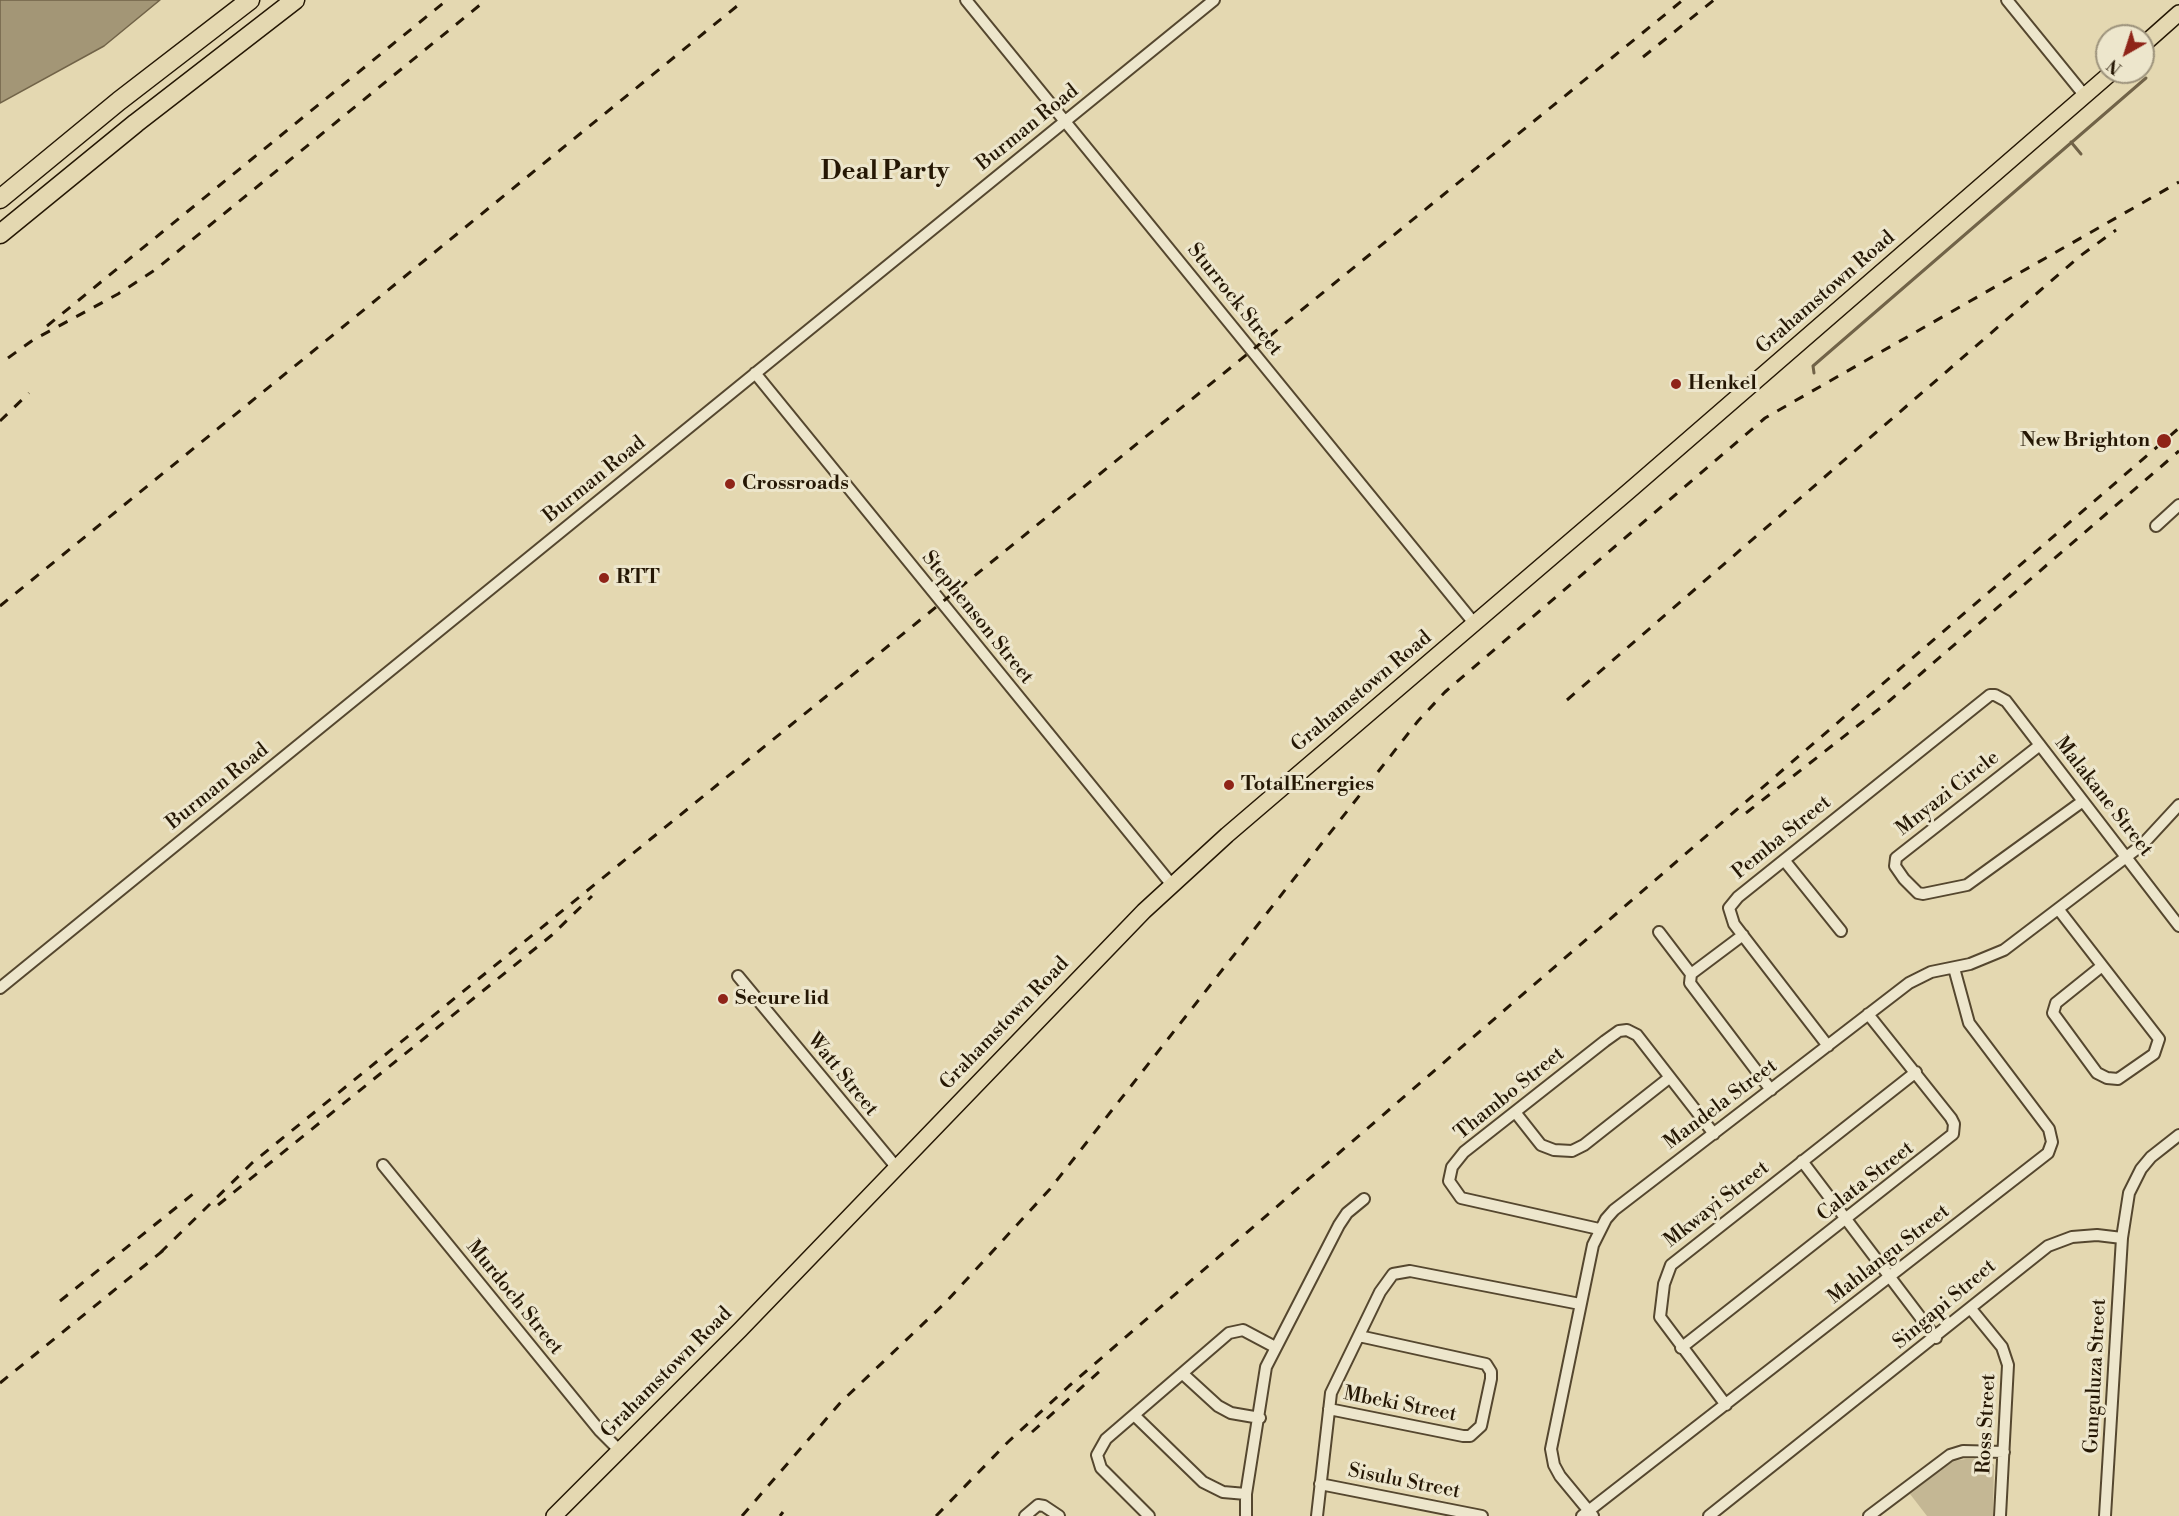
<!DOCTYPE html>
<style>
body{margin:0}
#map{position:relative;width:2179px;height:1516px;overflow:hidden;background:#e4d8b1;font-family:"Libre Bodoni",serif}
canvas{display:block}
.north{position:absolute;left:2095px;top:24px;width:60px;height:60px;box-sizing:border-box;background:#ede6cc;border:2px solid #9d937c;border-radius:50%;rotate:219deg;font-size:16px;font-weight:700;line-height:24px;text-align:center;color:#251704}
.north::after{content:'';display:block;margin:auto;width:21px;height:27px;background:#8f2418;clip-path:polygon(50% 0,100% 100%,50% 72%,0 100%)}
</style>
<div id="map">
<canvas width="2179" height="1516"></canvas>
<div class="north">N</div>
</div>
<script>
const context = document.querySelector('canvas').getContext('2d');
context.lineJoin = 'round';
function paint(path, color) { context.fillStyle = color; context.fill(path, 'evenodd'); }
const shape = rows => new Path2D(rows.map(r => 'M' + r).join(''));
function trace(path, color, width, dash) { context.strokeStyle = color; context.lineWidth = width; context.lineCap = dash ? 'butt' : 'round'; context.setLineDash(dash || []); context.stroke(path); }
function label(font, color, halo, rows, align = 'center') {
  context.font = font + ' "Libre Bodoni",serif'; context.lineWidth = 6; context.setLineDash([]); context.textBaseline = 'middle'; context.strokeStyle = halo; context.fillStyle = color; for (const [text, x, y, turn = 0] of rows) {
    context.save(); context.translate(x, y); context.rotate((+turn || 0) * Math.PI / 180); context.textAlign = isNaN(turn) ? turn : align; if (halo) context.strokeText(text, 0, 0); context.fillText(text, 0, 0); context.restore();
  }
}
const green = shape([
 [1966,1459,1988,1459,1994,1465,1993,1516,1927,1516,1910,1494,1952,1461]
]);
const water = shape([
 [0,0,160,0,104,46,0,103,0,0]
]);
const stream = shape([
 [2071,142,2081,154],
 [1814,373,1813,366,2146,78]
]);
const street = shape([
 [966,0,1474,623],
 [2007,0,2085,96],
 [755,373,1172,885],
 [2156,526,2179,505],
 [2040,745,1901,854,1896,858,1895,866,1904,879,1918,893,1923,894,1967,885,2083,801],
 [1784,860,1841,931],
 [2059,910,2159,1039,2154,1054,2118,1079,2107,1078,2097,1073,2053,1013,2056,1003,2102,966],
 [1659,932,1691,974],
 [1743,935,1691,974,1690,983,1771,1090],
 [738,976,897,1168],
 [0,988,1214,0],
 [1828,1046,1734,924,1729,908,1738,897,1990,695,1995,695,2006,701,2179,926],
 [1515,1112,1541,1145,1554,1150,1572,1151,1584,1145,1669,1078],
 [1802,1161,1936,1338],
 [383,1165,600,1431,620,1451],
 [1599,1229,1461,1198,1449,1181,1452,1167,1464,1152,1605,1041,1619,1031,1627,1030,1637,1035,1714,1134],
 [1971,1309,2002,1347,2008,1365,2000,1516],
 [1681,1348,1953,1134,1954,1124,1951,1118,1868,1014],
 [1183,1374,1218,1406,1231,1413,1260,1418],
 [1726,1405,1660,1317,1664,1284,1671,1265,1916,1072],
 [1329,1409,1463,1436,1470,1436,1481,1426,1491,1379,1491,1372,1486,1364,1359,1336],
 [1135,1416,1203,1482,1223,1492,1246,1494],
 [1320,1484,1482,1516],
 [1025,1516,1038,1505,1044,1506,1059,1516],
 [1149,1516,1101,1468,1097,1455,1106,1439,1229,1333,1243,1330,1275,1347],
 [1246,1516,1246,1494,1266,1367,1339,1225,1347,1213,1364,1199],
 [1317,1516,1331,1393,1380,1292,1393,1274,1410,1271,1580,1304],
 [1582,1516,2048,1153,2052,1142,2049,1129,1969,1023,1954,968],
 [1593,1516,1560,1476,1554,1465,1551,1449,1593,1245,1606,1219,1614,1210,1909,983,1931,972,1970,964,2004,950,2142,845,2179,805],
 [1709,1516,2048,1246,2072,1237,2097,1235,2122,1238],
 [1869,1516,1950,1455,1963,1451,2004,1452],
 [2105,1516,2122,1238,2129,1193,2141,1169,2151,1157,2179,1135]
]);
const primary = shape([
 [2143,45,2179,13],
 [554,1516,740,1330,1144,911,1227,835,1629,491,2112,72]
]);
const highway = shape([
 [0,199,119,101,250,0],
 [0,234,136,123,295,0]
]);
const rail = shape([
 [1643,57,1714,0],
 [47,326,447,0],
 [8,358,33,340,118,294,155,270,486,0],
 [0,421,29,393],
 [0,606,742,2],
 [1567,700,2080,256,2116,230],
 [1746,813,1888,702,2179,451],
 [218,1205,552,935,592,896],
 [160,1253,252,1163,1683,0],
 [60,1301,193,1194],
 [0,1383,165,1249],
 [1032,1432,1101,1370],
 [742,1516,841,1402,945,1303,1050,1189,1418,721,1445,692,1765,418,2179,182],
 [780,1516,783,1512],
 [936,1516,1008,1442,1069,1386,2179,428]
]);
const markers = [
 [1676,384,6,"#8f2418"],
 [2164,441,8,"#8f2418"],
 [730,484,6,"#8f2418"],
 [604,578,6,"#8f2418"],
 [1229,785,6,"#8f2418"],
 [723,999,6,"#8f2418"]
];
const streetNames = [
 ["Burman Road",1028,128,-39],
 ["Grahamstown Road",1826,293,-41],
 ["Sturrock Street",1234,300,51],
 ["Burman Road",595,480,-39],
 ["Stephenson Street",977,618,51],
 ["Grahamstown Road",1362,692,-40],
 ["Burman Road",218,787,-39],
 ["Mnyazi Circle",1948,794,-38],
 ["Malakane Street",2103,797,52],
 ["Pemba Street",1782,838,-39],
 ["Grahamstown Road",1005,1024,-46],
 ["Watt Street",842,1075,51],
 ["Thambo Street",1510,1094,-39],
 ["Mandela Street",1721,1105,-37],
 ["Calata Street",1866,1182,-38],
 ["Mkwayi Street",1717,1205,-38],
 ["Mahlangu Street",1889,1255,-38],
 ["Murdoch Street",514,1298,51],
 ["Singapi Street",1945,1305,-40],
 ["Grahamstown Road",667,1373,-45],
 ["Gunguluza Street",2096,1376,-87],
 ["Mbeki Street",1400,1405,11],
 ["Ross Street",1987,1424,-87],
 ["Sisulu Street",1404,1482,11]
];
const poiNames = [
 ["Henkel",1688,384],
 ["New Brighton",2150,441,"right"],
 ["Crossroads",742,484],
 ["RTT",616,578],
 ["TotalEnergies",1241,785],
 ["Secure lid",735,999]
];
const districtNames = [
 ["Deal Party",885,173]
];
paint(green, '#c4b794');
paint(water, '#a39676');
trace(water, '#716348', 1.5);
trace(stream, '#716348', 3);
trace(street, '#55472f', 14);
trace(primary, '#251704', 18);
trace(highway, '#251704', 21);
trace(street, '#ede6cc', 10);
trace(primary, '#e4d8b1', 15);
trace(highway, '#e4d8b1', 18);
trace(rail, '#251704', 3, [10, 10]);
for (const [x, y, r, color] of markers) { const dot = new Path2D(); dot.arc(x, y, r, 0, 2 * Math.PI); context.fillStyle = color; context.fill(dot); trace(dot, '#ede6cc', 2); }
label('20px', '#251704', '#ede6cc', streetNames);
label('bold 20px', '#251704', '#ede6cc', poiNames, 'left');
label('bold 26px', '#251704', '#ede6cc', districtNames);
</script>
